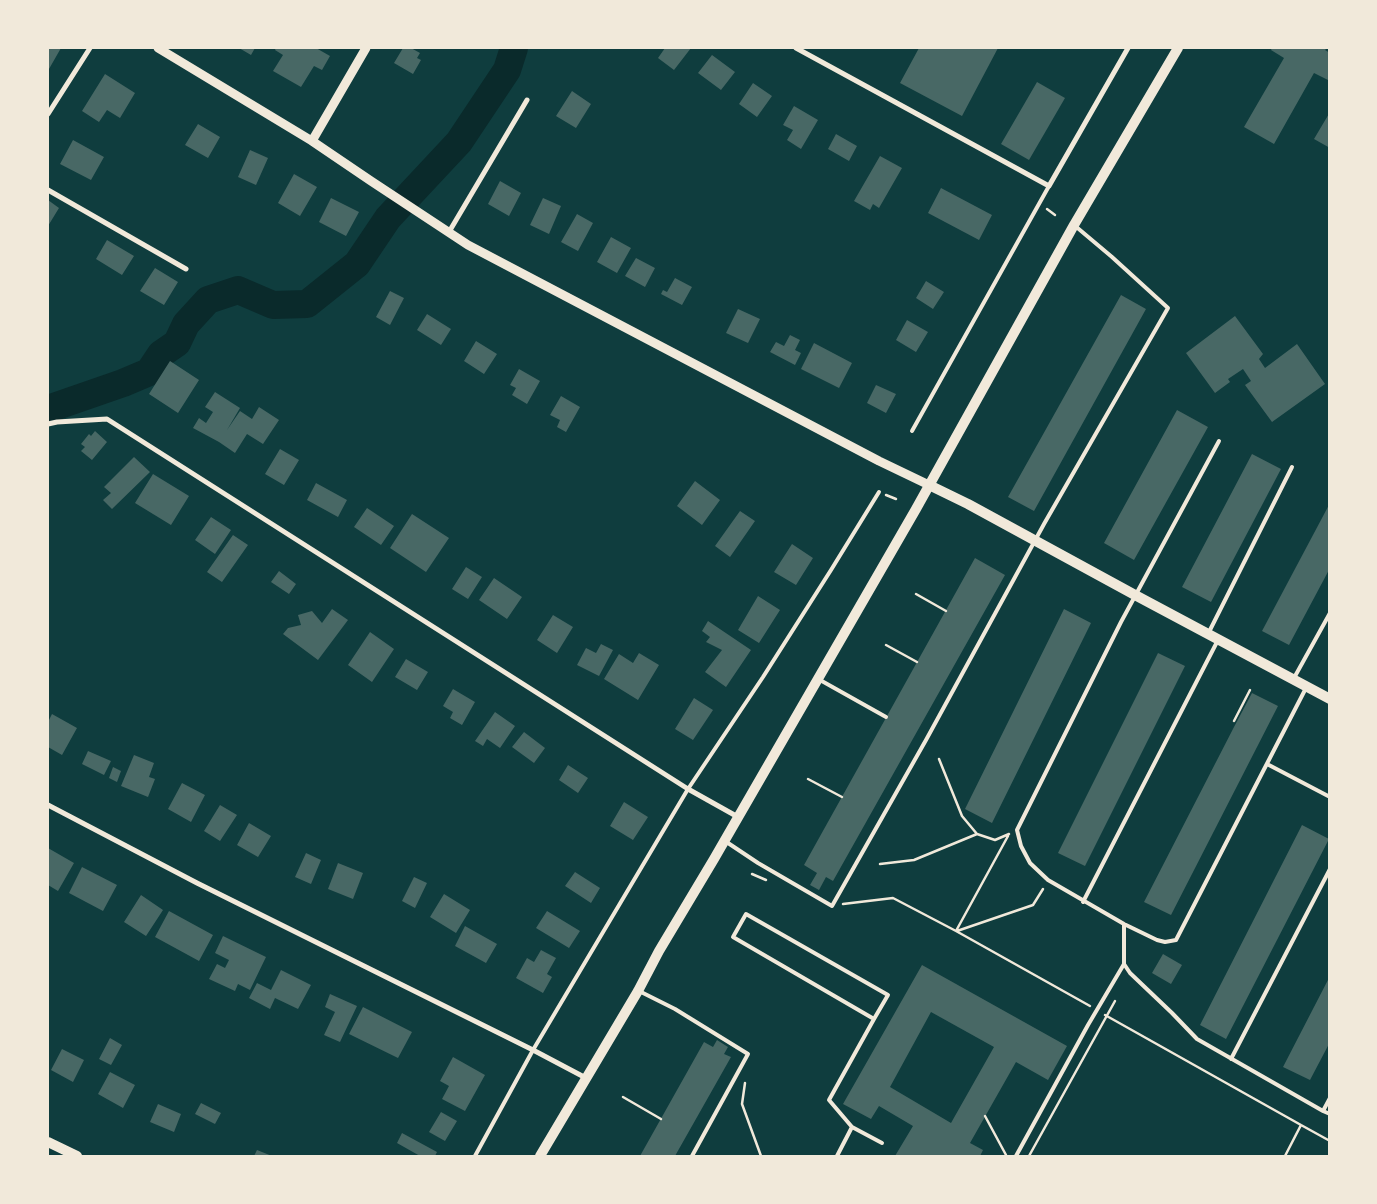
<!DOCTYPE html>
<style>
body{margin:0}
#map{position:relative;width:1377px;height:1204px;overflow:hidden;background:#0f3d3e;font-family:"DM Sans",sans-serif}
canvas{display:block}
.frame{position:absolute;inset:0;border:49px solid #f1e9da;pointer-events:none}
</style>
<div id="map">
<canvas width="1377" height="1204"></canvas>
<div class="frame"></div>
</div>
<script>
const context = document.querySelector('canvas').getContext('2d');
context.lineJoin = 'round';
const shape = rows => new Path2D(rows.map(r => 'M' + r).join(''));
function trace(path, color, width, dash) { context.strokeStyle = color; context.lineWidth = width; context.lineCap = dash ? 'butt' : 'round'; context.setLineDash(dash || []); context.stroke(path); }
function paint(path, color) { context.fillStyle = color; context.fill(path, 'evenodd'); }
const river = shape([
 [48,409,123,383,149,372,161,354,177,343,186,324,208,300,238,290,273,305,307,304,357,264,388,218,459,142,507,70,514,48]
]);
const building = shape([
 [48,48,61,48,49,69,48,68],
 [239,48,255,48,251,55],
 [276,48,316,48,330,56,322,70,314,66,301,87,273,71,283,55,275,50],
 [403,48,411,48,420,53,417,58,421,60,413,74,394,63],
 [665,48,691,48,674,70,658,58],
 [919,48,998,48,962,116,900,83],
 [1272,48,1327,48,1325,50,1330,53,1330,81,1314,73,1274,144,1244,127,1284,58,1271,50],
 [712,55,735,72,721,90,698,73],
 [105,74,135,93,120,118,107,110,99,122,82,111],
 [1037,82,1065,98,1029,160,1001,144],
 [753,83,772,96,757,117,739,104],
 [572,91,591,104,576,128,556,116],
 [794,106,818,120,801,149,787,140,793,130,783,125],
 [1330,112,1330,148,1314,139],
 [198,124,220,137,208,158,185,145],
 [836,134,857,146,849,161,828,149],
 [73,140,104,157,91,180,60,164],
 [250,150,268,158,256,185,238,177],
 [880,156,902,168,879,208,873,204,870,210,854,201],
 [294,174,317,187,300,216,278,203],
 [500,181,521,193,509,216,488,204],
 [941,188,992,215,979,240,928,213],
 [331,198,359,212,346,236,319,222],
 [543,198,561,206,549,234,530,225],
 [48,200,59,208,48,226],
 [577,214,593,223,578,251,561,242],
 [611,237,631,248,617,273,597,262],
 [107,240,134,256,122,275,96,259],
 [636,258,655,268,645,287,625,276],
 [155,268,178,282,164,305,140,291],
 [675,278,692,287,682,305,661,294,663,290,667,292],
 [926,281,944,292,933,309,916,298],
 [390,291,404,298,390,325,376,317],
 [1121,295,1146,309,1034,511,1008,497],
 [738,309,760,319,748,343,726,333],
 [427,314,451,329,441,345,417,330],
 [1235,316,1263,354,1259,359,1265,368,1297,344,1325,384,1272,422,1245,385,1251,381,1243,369,1228,379,1230,382,1215,393,1186,353],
 [907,320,928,332,916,352,896,340],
 [790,335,800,340,795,350,801,353,795,365,770,352,776,342,784,346],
 [476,341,497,354,484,374,464,361],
 [814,343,852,363,839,388,801,369],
 [170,361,199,380,178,413,149,394],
 [519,369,540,381,527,404,512,395,516,388,510,385],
 [876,385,896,394,886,413,867,403],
 [215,392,240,408,227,430,240,411,252,419,259,407,279,420,263,444,247,434,235,453,219,442,193,428,199,418,206,423,213,412,205,407],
 [561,396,580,407,566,432,557,427,560,420,550,415],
 [1177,410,1208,427,1134,560,1104,543],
 [95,431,107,442,92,460,81,451,85,447,81,444,89,434,91,436],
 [280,449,299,460,284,485,265,474],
 [1252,454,1281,469,1211,602,1182,587],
 [134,457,150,472,112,509,103,500,111,493,104,487],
 [153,474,189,496,171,525,135,503],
 [695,481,720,500,702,525,677,506],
 [316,483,347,500,338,517,307,500],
 [1330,503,1330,568,1289,645,1262,631],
 [367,508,394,526,381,545,354,527],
 [740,511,755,521,730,557,715,546],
 [412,514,449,538,426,572,390,548],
 [211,517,231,530,215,554,195,540],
 [233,535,248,545,222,582,207,572],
 [792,544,813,558,796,585,774,572],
 [975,558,1005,575,833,881,826,877,819,890,810,885,817,873,804,865],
 [466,567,482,577,468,599,452,589],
 [279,571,296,584,289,594,271,582],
 [494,578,522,597,507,619,479,600],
 [758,596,780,610,759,643,738,630],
 [332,609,348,620,318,660,283,634,288,628,301,625,298,615,312,611,322,623],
 [1064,609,1091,623,992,823,965,809],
 [553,615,573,627,557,653,537,640],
 [708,621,751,650,726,687,705,672,722,650,706,642,710,637,702,631],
 [370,632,394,649,372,682,348,665],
 [601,644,613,650,599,676,577,665,586,648,596,653],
 [639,653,659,665,638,700,604,679,619,654,633,663],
 [1158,653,1185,666,1085,866,1058,853],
 [406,659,428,672,417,690,395,677],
 [453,689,475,702,462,725,450,718,453,712,443,706],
 [1252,693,1278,706,1171,915,1144,902,1234,727],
 [694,698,713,710,693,740,675,729],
 [495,712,515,726,500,748,487,739,483,746,475,741],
 [52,714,77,728,62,755,48,747,48,722],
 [524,732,545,748,534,763,512,747],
 [88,751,111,761,104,775,82,764],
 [134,755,154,763,149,777,155,779,148,797,121,786],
 [568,765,588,778,578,793,559,780],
 [113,767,121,771,117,782,109,778],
 [182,783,205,795,191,822,168,809],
 [624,802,648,817,633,840,610,826],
 [220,805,237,815,220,841,204,831],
 [249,823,271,836,258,857,237,845],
 [1302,825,1329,839,1226,1039,1200,1025],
 [48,848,74,863,58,891,48,885],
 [306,853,321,860,311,884,295,877],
 [338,863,363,873,353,899,328,889],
 [82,867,117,885,103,911,69,893],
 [575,872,600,888,591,903,565,886],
 [414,877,427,883,415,908,402,901],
 [444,894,470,910,456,933,430,917],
 [141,895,163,910,146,936,124,922],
 [169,911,213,935,199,961,155,937],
 [547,911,580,931,569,948,536,928],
 [465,926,497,944,486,963,455,946],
 [223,936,266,957,250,990,238,984,235,991,209,979,217,964,225,968,229,960,215,953],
 [541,950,556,958,547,974,552,977,543,993,516,978,527,958,534,962],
 [1163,954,1182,965,1171,984,1152,973],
 [922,965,1067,1046,1048,1080,1016,1062,970,1143,983,1150,980,1156,895,1156,913,1126,879,1106,871,1119,843,1104],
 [931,1012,994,1047,951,1123,890,1087],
 [281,970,311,985,298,1009,275,998,270,1009,249,998,257,983,271,990],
 [1330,976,1330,1042,1310,1080,1283,1067],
 [330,994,357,1006,340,1042,324,1035,335,1012,325,1007],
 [363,1007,412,1032,398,1058,349,1034],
 [110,1038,122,1045,111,1065,99,1059],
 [717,1040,728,1047,724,1054,731,1057,675,1156,640,1156,704,1042,713,1047],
 [62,1049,84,1060,73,1082,51,1070],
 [453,1057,485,1075,465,1111,442,1099,449,1086,440,1081],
 [110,1072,135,1085,123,1108,98,1094],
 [201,1103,221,1113,215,1124,195,1114],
 [158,1104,181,1114,174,1132,150,1122],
 [441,1112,457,1121,445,1141,429,1132],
 [402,1133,437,1152,435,1156,420,1156,397,1143],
 [257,1150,272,1156,254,1156]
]);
const path = shape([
 [1047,209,1055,215],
 [886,495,896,499],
 [916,594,946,611],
 [886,645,917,662],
 [1234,721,1250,690],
 [939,759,962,816,977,834],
 [808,779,842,797],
 [880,864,914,860,977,834,995,840,1009,834],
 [752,874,766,880],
 [843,904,893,898,956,931,1090,1006],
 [956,931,1008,836],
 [957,931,1033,905,1043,889],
 [1105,1015,1301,1125,1285,1156],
 [745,1083,742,1104,761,1156],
 [623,1097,661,1119],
 [985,1116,1006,1155],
 [1301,1125,1330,1141],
 [1029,1156,1115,1001]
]);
const service = shape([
 [912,431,1049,186],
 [1219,441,1121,622,1017,830,1021,846,1030,863,1048,880,1124,924,1157,940,1165,942,1176,940,1306,688],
 [1209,632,1292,467],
 [1294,678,1330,613],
 [820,680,886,717],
 [1267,764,1330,797],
 [725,841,758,863,832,906,926,740,1044,524,1168,308,1112,257,1074,225],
 [1083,902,1218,640],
 [1124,924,1124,964,1130,973,1172,1013,1197,1039,1323,1111],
 [639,991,675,1009,748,1054,692,1156],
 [1231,1059,1330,869],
 [1330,1098,1323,1111,1330,1114],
 [852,1127,829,1100,874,1019,888,995,746,914,733,937,874,1019],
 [475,1156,533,1050,688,789,763,677,831,570,879,492],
 [837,1156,852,1127,882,1143],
 [1016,1156,1088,1025,1124,964]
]);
const minor = shape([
 [796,48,1049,186,1128,48],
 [48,114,90,48],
 [48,190,186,269],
 [449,232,527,100],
 [48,424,57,422,107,419,688,789,738,817],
 [48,805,197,883,533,1050,586,1078]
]);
const tertiary = shape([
 [158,48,312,141,371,181,468,245,879,461,929,485],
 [312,141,366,48]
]);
const secondary = shape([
 [929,485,968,504,1135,595,1330,699],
 [48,1142,77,1156],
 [540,1156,638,991,659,951,714,859,916,509,1074,225,1178,48]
]);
trace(river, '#0a2a2b', 28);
paint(building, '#486865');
trace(path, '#f1e9da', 2.5);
trace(service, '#f1e9da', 4);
trace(minor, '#f1e9da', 5);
trace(tertiary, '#f1e9da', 9);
trace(secondary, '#f1e9da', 10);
</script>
